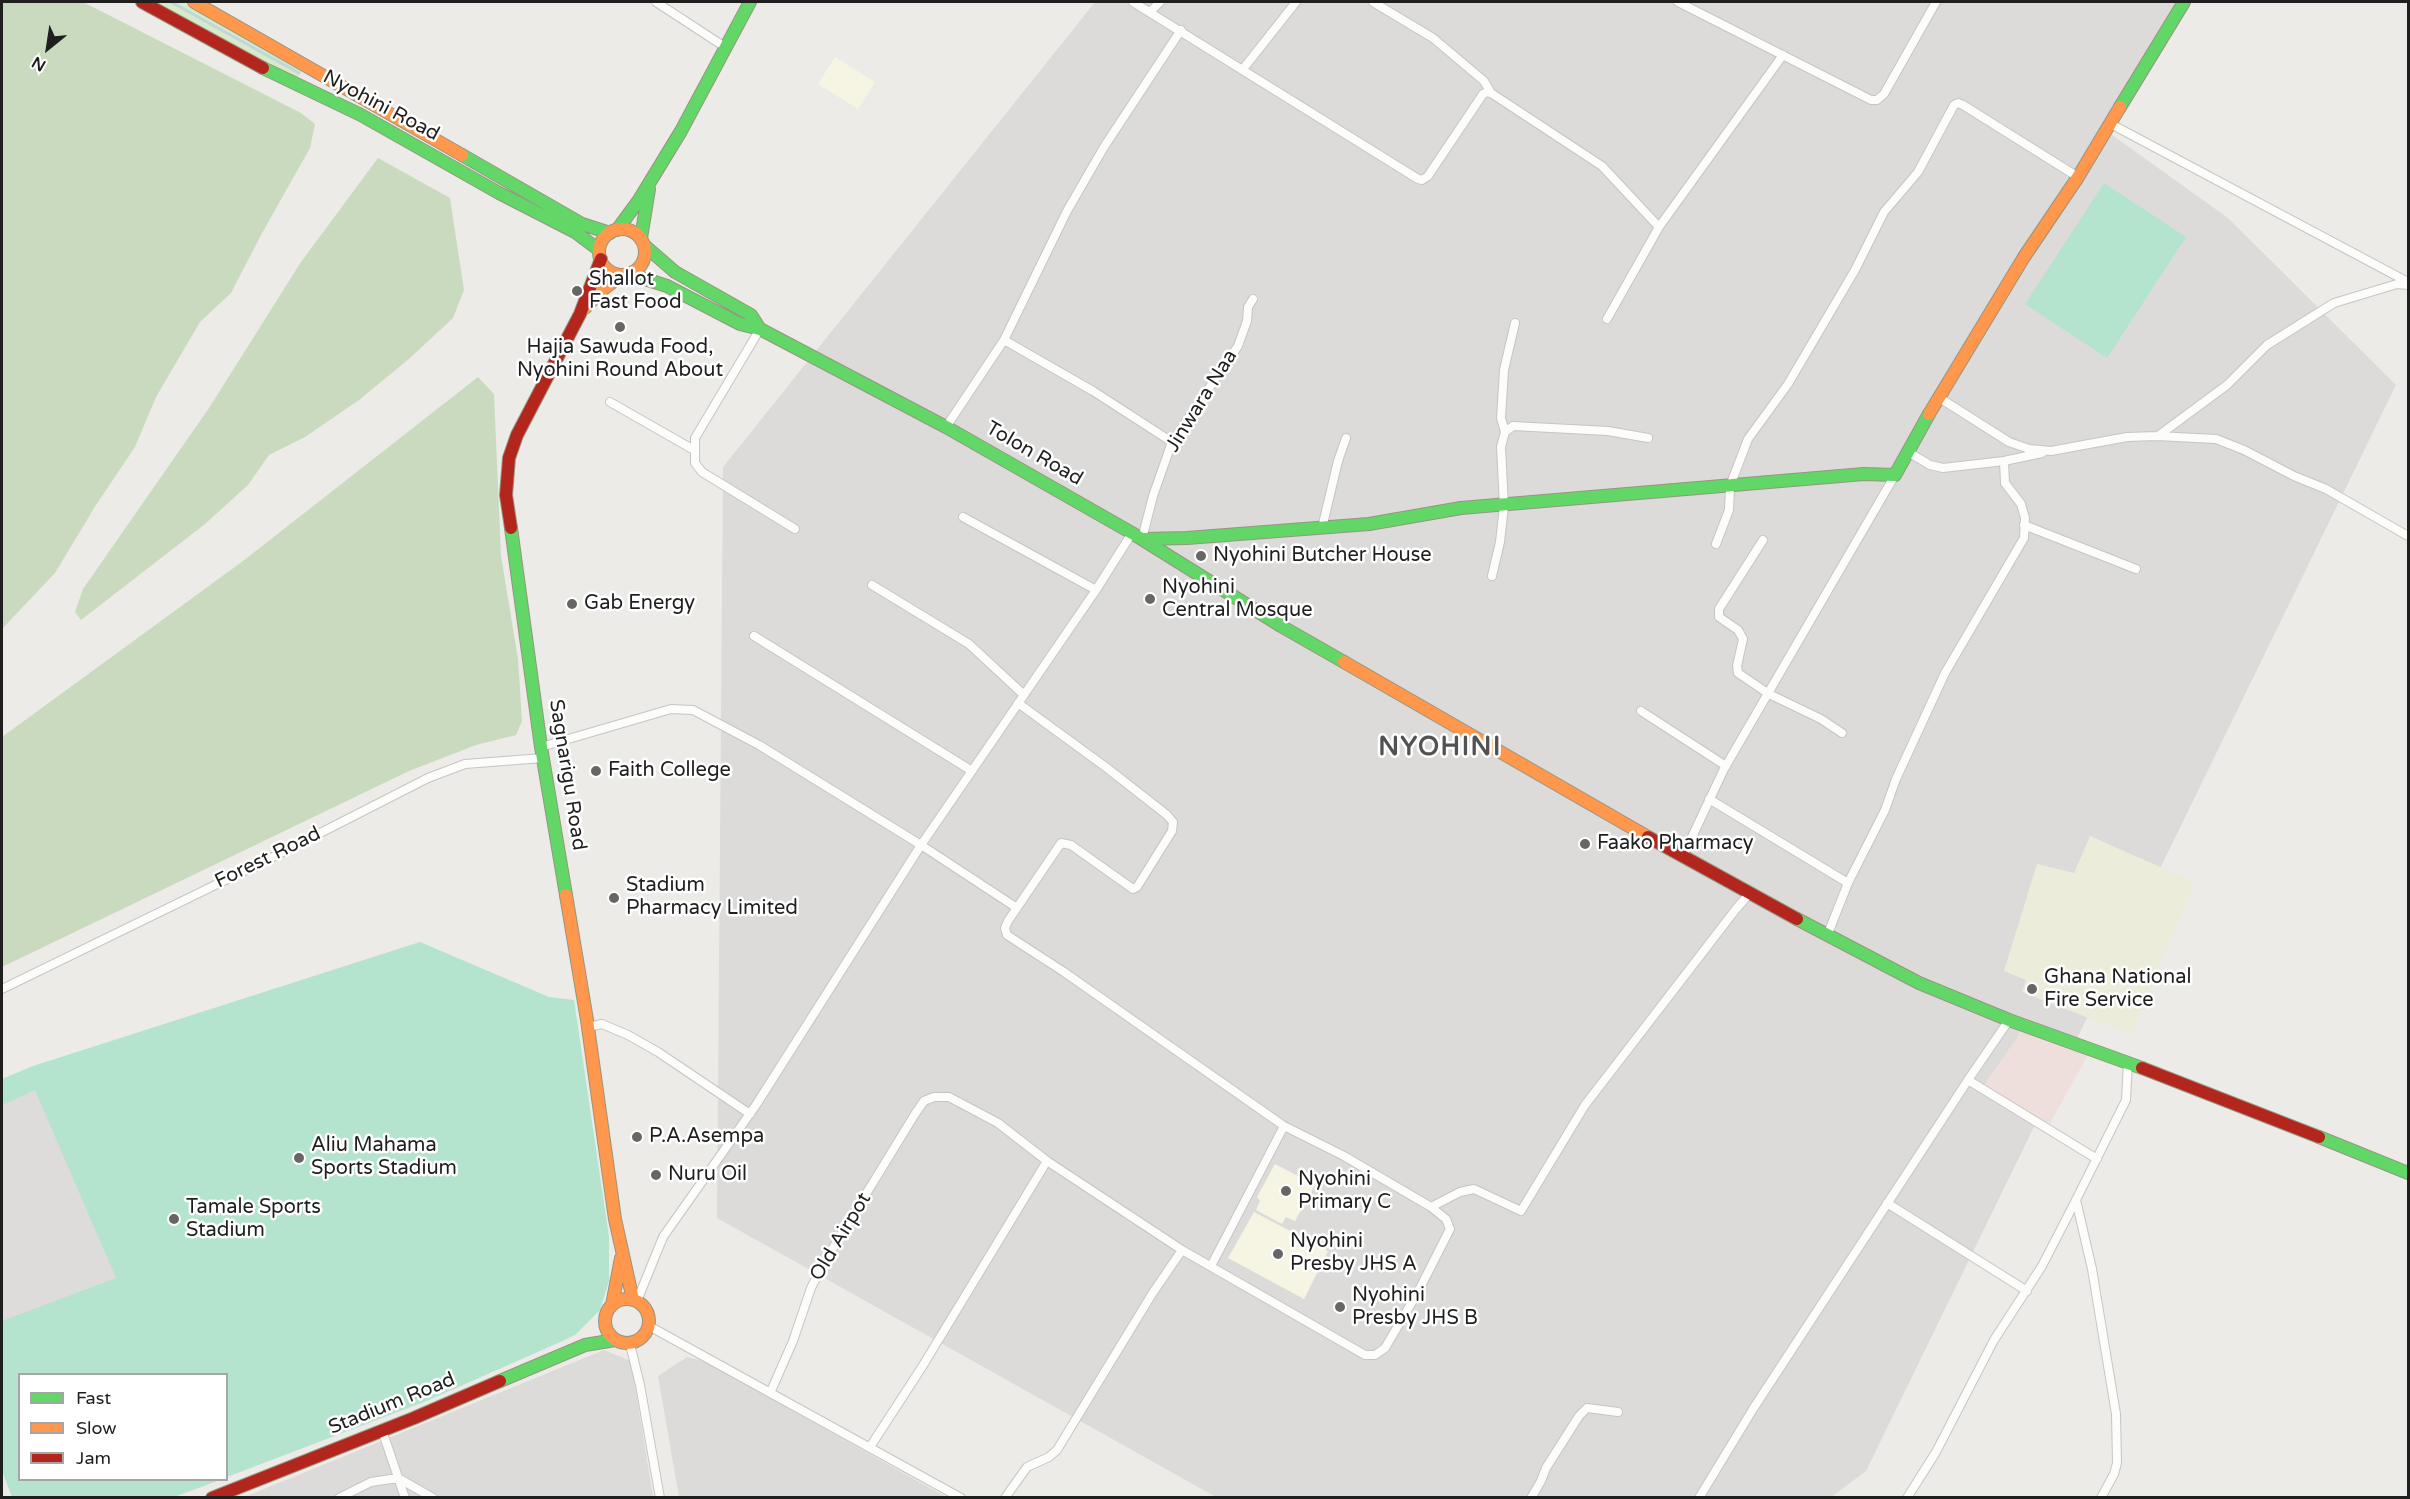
<!DOCTYPE html>
<style>
body{margin:0}
#map{position:relative;width:2410px;height:1499px;overflow:hidden;background:#edebe7;font-family:"Varela Round",sans-serif}
canvas{display:block}
.frame{position:absolute;inset:0;border:3px solid #1f1f1f;pointer-events:none}
.legend{position:absolute;left:18px;top:1373px;width:210px;height:108px;box-sizing:border-box;background:#fff;border:2px solid #a5a5a5;margin:0;padding:8px 10px;list-style:none;font-size:18px;color:#1f1f1f}
.legend li{display:flex;align-items:center;gap:12px;height:30px}
.legend b{width:30px;border:2px solid #a5a5a5}
.north{position:absolute;left:18px;top:18px;width:60px;height:60px;-webkit-text-stroke:4px #fff;paint-order:stroke;rotate:210deg;font-size:16px;font-weight:700;line-height:24px;text-align:center;color:#1f1f1f}
.north::after{content:'';display:block;margin:auto;width:21px;height:27px;background:#1f1f1f;clip-path:polygon(50% 0,100% 100%,50% 72%,0 100%)}
</style>
<div id="map">
<canvas width="2410" height="1499"></canvas>
<div class="frame"></div>
<ul class="legend">
<li><b style="height:8px;background:#63d668"></b>Fast</li>
<li><b style="height:8px;background:#ff974d"></b>Slow</li>
<li><b style="height:8px;background:#b3261e"></b>Jam</li>
</ul>
<div class="north">N</div>
</div>
<script>
const context = document.querySelector('canvas').getContext('2d');
context.lineJoin = 'round';
function paint(path, color) { context.fillStyle = color; context.fill(path, 'evenodd'); }
const shape = rows => new Path2D(rows.map(r => 'M' + r).join(''));
function trace(path, color, width, dash) { context.strokeStyle = color; context.lineWidth = width; context.lineCap = dash ? 'butt' : 'round'; context.setLineDash(dash || []); context.stroke(path); }
function label(font, color, halo, rows, align = 'center') {
  context.font = font + ' "Varela Round",sans-serif'; context.lineWidth = 5; context.setLineDash([]); context.textBaseline = 'middle'; context.strokeStyle = halo; context.fillStyle = color; for (const [text, x, y, turn = 0] of rows) {
    context.save(); context.translate(x, y); context.rotate((+turn || 0) * Math.PI / 180); context.textAlign = isNaN(turn) ? turn : align; if (halo) context.strokeText(text, 0, 0); context.fillText(text, 0, 0); context.restore();
  }
}
const residential = shape([
 [1095,2,2182,2,2101,127,2228,218,2396,385,1866,1471,1830,1498,1216,1497,717,1218,723,467],
 [604,1350,631,1361,653,1497,242,1498],
 [687,1357,706,1362,946,1497,679,1497,658,1376]
]);
const commercial = shape([
 [2019,1027,2089,1053,2049,1125,1982,1088,2018,1036]
]);
const education = shape([
 [835,57,875,82,858,109,818,84],
 [1275,1164,1315,1185,1295,1221,1286,1217,1282,1224,1256,1210,1260,1201,1257,1197],
 [1254,1212,1328,1251,1304,1299,1228,1258]
]);
const farmland = shape([
 [2090,836,2194,882,2132,1035,2022,992,2026,980,2004,971,2037,864,2074,873]
]);
const grass = shape([
 [154,2,182,2,302,69,298,78]
]);
const forest = shape([
 [2,2,83,2,301,113,315,124,310,148,261,235,231,293,200,322,156,397,135,447,96,505,55,573,2,629],
 [378,158,450,198,464,290,453,318,410,358,359,400,305,437,269,455,248,485,205,524,81,620,75,612,83,589,209,408,301,262],
 [478,377,494,394,501,556,518,659,522,721,516,735,476,745,409,771,2,967,2,737,243,561]
]);
const pitch = shape([
 [2104,183,2186,237,2107,358,2025,304],
 [420,942,549,997,574,1000,609,1237,609,1281,600,1310,575,1335,558,1343,429,1400,227,1477,226,1374,20,1374,20,1480,220,1480,174,1497,12,1497,2,1471,2,1079,33,1066]
]);
const parking = shape([
 [35,1090,116,1278,2,1321,2,1105]
]);
const stream = shape([
 [171,2,299,73]
]);
const street = shape([
 [656,2,725,47],
 [1133,2,1418,179,1422,180,1428,176,1483,94,1487,92,1491,93,1602,166,1659,227],
 [1373,2,1433,38,1484,81,1491,93],
 [1678,2,1871,100,1877,100,1884,94,1936,2],
 [1150,12,1160,2],
 [1243,69,1296,2],
 [2109,123,2408,282],
 [1607,319,1659,227,1783,55],
 [760,329,695,438,695,463,702,472,795,529],
 [1004,340,1093,391,1172,442],
 [1938,397,2009,442,2029,449,2051,451,2127,437,2157,436,2216,439,2244,450,2294,476,2326,489,2408,536],
 [610,402,694,450],
 [946,427,1004,340,1067,211,1104,147,1181,30],
 [1505,432,1501,418,1504,370,1515,323],
 [2158,436,2227,385,2267,345,2334,303,2397,284,2408,285],
 [1908,452,1930,465,1943,468,2004,461,2042,453],
 [963,517,1096,590],
 [2024,525,2136,569],
 [1322,528,1338,461,1346,438],
 [1142,539,1153,496,1172,442,1238,346,1247,321,1248,307,1253,299],
 [1763,540,1719,609,1719,617,1738,630,1743,639,1737,666,1738,673,1769,694,1821,719,1842,733],
 [1716,544,1729,510,1730,486,1748,439,1788,384,1855,270,1884,212,1918,172,1954,105,1958,103,1963,105,2078,177],
 [1492,576,1500,542,1504,506,1501,447,1505,432,1513,426,1608,431,1648,438],
 [872,585,969,644,1024,695],
 [754,636,972,771],
 [1641,711,1726,766],
 [541,747,671,709,693,710,759,745,921,845,1017,908],
 [1709,799,1848,883],
 [1683,856,1724,769,1895,475],
 [1827,936,1848,883,1885,810,1896,779,1945,673,2024,538,2025,518,2021,504,2005,483,2004,461],
 [2,989,283,852,428,778,465,764,543,758],
 [588,1027,602,1024,628,1035,658,1052,750,1114],
 [1968,1080,2097,1159],
 [2076,1200,2092,1269,2116,1414,2117,1463,2114,1474,2101,1498],
 [1887,1203,2027,1291],
 [1431,1207,1460,1192,1474,1189,1521,1211,1585,1105,1736,909,1750,893],
 [1211,1266,1284,1126],
 [637,1301,663,1237,756,1105,921,845,1096,590,1132,533],
 [649,1326,961,1498],
 [630,1344,640,1385,660,1498],
 [771,1391,793,1341,811,1288,825,1261,915,1114,924,1101,934,1097,949,1097,998,1123,1047,1161,1182,1250,1365,1355,1375,1355,1385,1348,1418,1292,1450,1229,1446,1219,1431,1207,1344,1156,1284,1126,1064,972,1007,935,1005,928,1008,921,1061,843,1071,845,1133,889,1137,887,1172,831,1173,822,1167,815,1107,768,1018,703],
 [382,1430,405,1498],
 [870,1447,922,1367,1047,1161],
 [339,1498,371,1482,391,1479,400,1479,433,1498],
 [1005,1498,1027,1467,1049,1457,1057,1450,1152,1294,1182,1250],
 [1531,1498,1541,1481,1546,1468,1579,1416,1587,1408,1618,1412],
 [1699,1498,1753,1409,1968,1080,2009,1020],
 [1907,1498,1936,1452,1994,1340,2042,1266,2076,1200,2126,1100,2128,1062]
]);
const fast = shape([
 [263,68,361,115,499,193,575,232,599,250],
 [2120,107,2184,2],
 [462,155,582,224,610,233],
 [617,230,639,200,681,131,750,2],
 [641,238,649,189],
 [645,246,675,272,751,315,760,329],
 [629,274,667,286,740,324,760,329,946,427,1132,533,1281,626,1344,662],
 [511,528,541,747,566,895],
 [1143,539,1187,538,1369,524,1461,508,1864,474,1895,475,1929,414],
 [1797,919,1919,983,2009,1020,2142,1068],
 [2319,1137,2408,1173],
 [500,1381,585,1345,615,1340]
]);
const slow = shape([
 [194,2,462,155],
 '599 252a23 23 0 1 1 46 0a23 23 0 1 1-46 0Z',
 [585,308,601,291,622,275],
 [1929,414,2024,257,2078,177,2120,107],
 [1344,662,1648,837],
 [566,895,587,1020,615,1219,633,1300],
 '605 1321a22 22 0 1 1 44 0a22 22 0 1 1-44 0Z',
 [612,1305,621,1258]
]);
const jam = shape([
 [142,2,263,68],
 [511,528,506,495,509,458,517,435,580,314,601,259],
 [1648,837,1797,919],
 [2142,1068,2319,1137],
 [212,1498,414,1418,500,1381]
]);
const markers = [
 [577,291,6,"#676665"],
 [620,327,6,"#676665"],
 [1201,556,6,"#676665"],
 [1150,599,6,"#676665"],
 [572,604,6,"#676665"],
 [596,771,6,"#676665"],
 [1585,844,6,"#676665"],
 [614,898,6,"#676665"],
 [2032,989,6,"#676665"],
 [637,1137,6,"#676665"],
 [299,1158,6,"#676665"],
 [656,1175,6,"#676665"],
 [1286,1191,6,"#676665"],
 [174,1219,6,"#676665"],
 [1278,1254,6,"#676665"],
 [1340,1307,6,"#676665"]
];
const streetNames = [
 ["Nyohini Road",381,106,28],
 ["Jinwara Naa",1202,401,-58],
 ["Tolon Road",1034,454,30],
 ["Sagnarigu Road",567,775,81],
 ["Forest Road",268,858,-26],
 ["Old Airpot",841,1237,-59],
 ["Stadium Road",392,1404,-22]
];
const poiNames = [
 ["Shallot",589,280],
 ["Fast Food",589,303],
 ["Hajia Sawuda Food,",620,348,"center"],
 ["Nyohini Round About",620,371,"center"],
 ["Nyohini Butcher House",1213,556],
 ["Nyohini",1162,588],
 ["Central Mosque",1162,611],
 ["Gab Energy",584,604],
 ["Faith College",608,771],
 ["Faako Pharmacy",1597,844],
 ["Stadium",626,886],
 ["Pharmacy Limited",626,909],
 ["Ghana National",2044,978],
 ["Fire Service",2044,1001],
 ["P.A.Asempa",649,1137],
 ["Aliu Mahama",311,1146],
 ["Sports Stadium",311,1169],
 ["Nuru Oil",668,1175],
 ["Nyohini",1298,1180],
 ["Primary C",1298,1203],
 ["Tamale Sports",186,1208],
 ["Stadium",186,1231],
 ["Nyohini",1290,1242],
 ["Presby JHS A",1290,1265],
 ["Nyohini",1352,1296],
 ["Presby JHS B",1352,1319]
];
const districtNames = [
 ["NYOHINI",1440,748]
];
paint(residential, '#dcdbd9');
paint(commercial, '#eedfdd');
paint(education, '#f6f5e3');
paint(farmland, '#ececdb');
paint(grass, '#dae9c7');
paint(forest, '#c9dabe');
paint(pitch, '#b4e3ce');
paint(parking, '#dddcdb');
trace(stream, '#bcd8df', 3);
trace(street, '#c6c5c3', 10);
trace(fast, '#959680', 14);
trace(slow, '#959680', 14);
trace(jam, '#959680', 14);
trace(street, '#fcfcfb', 8);
trace(fast, '#63d668', 12);
trace(slow, '#ff974d', 12);
trace(jam, '#b3261e', 12);
for (const [x, y, r, color] of markers) { const dot = new Path2D(); dot.arc(x, y, r, 0, 2 * Math.PI); context.fillStyle = color; context.fill(dot); trace(dot, '#fff', 2); }
label('20px', '#1f1f1f', '#fff', streetNames);
label('20px', '#1f1f1f', '#fff', poiNames, 'left');
context.letterSpacing = '1.5px';
label('bold 26px', '#525252', '#fff', districtNames);
context.letterSpacing = '0px';
</script>
